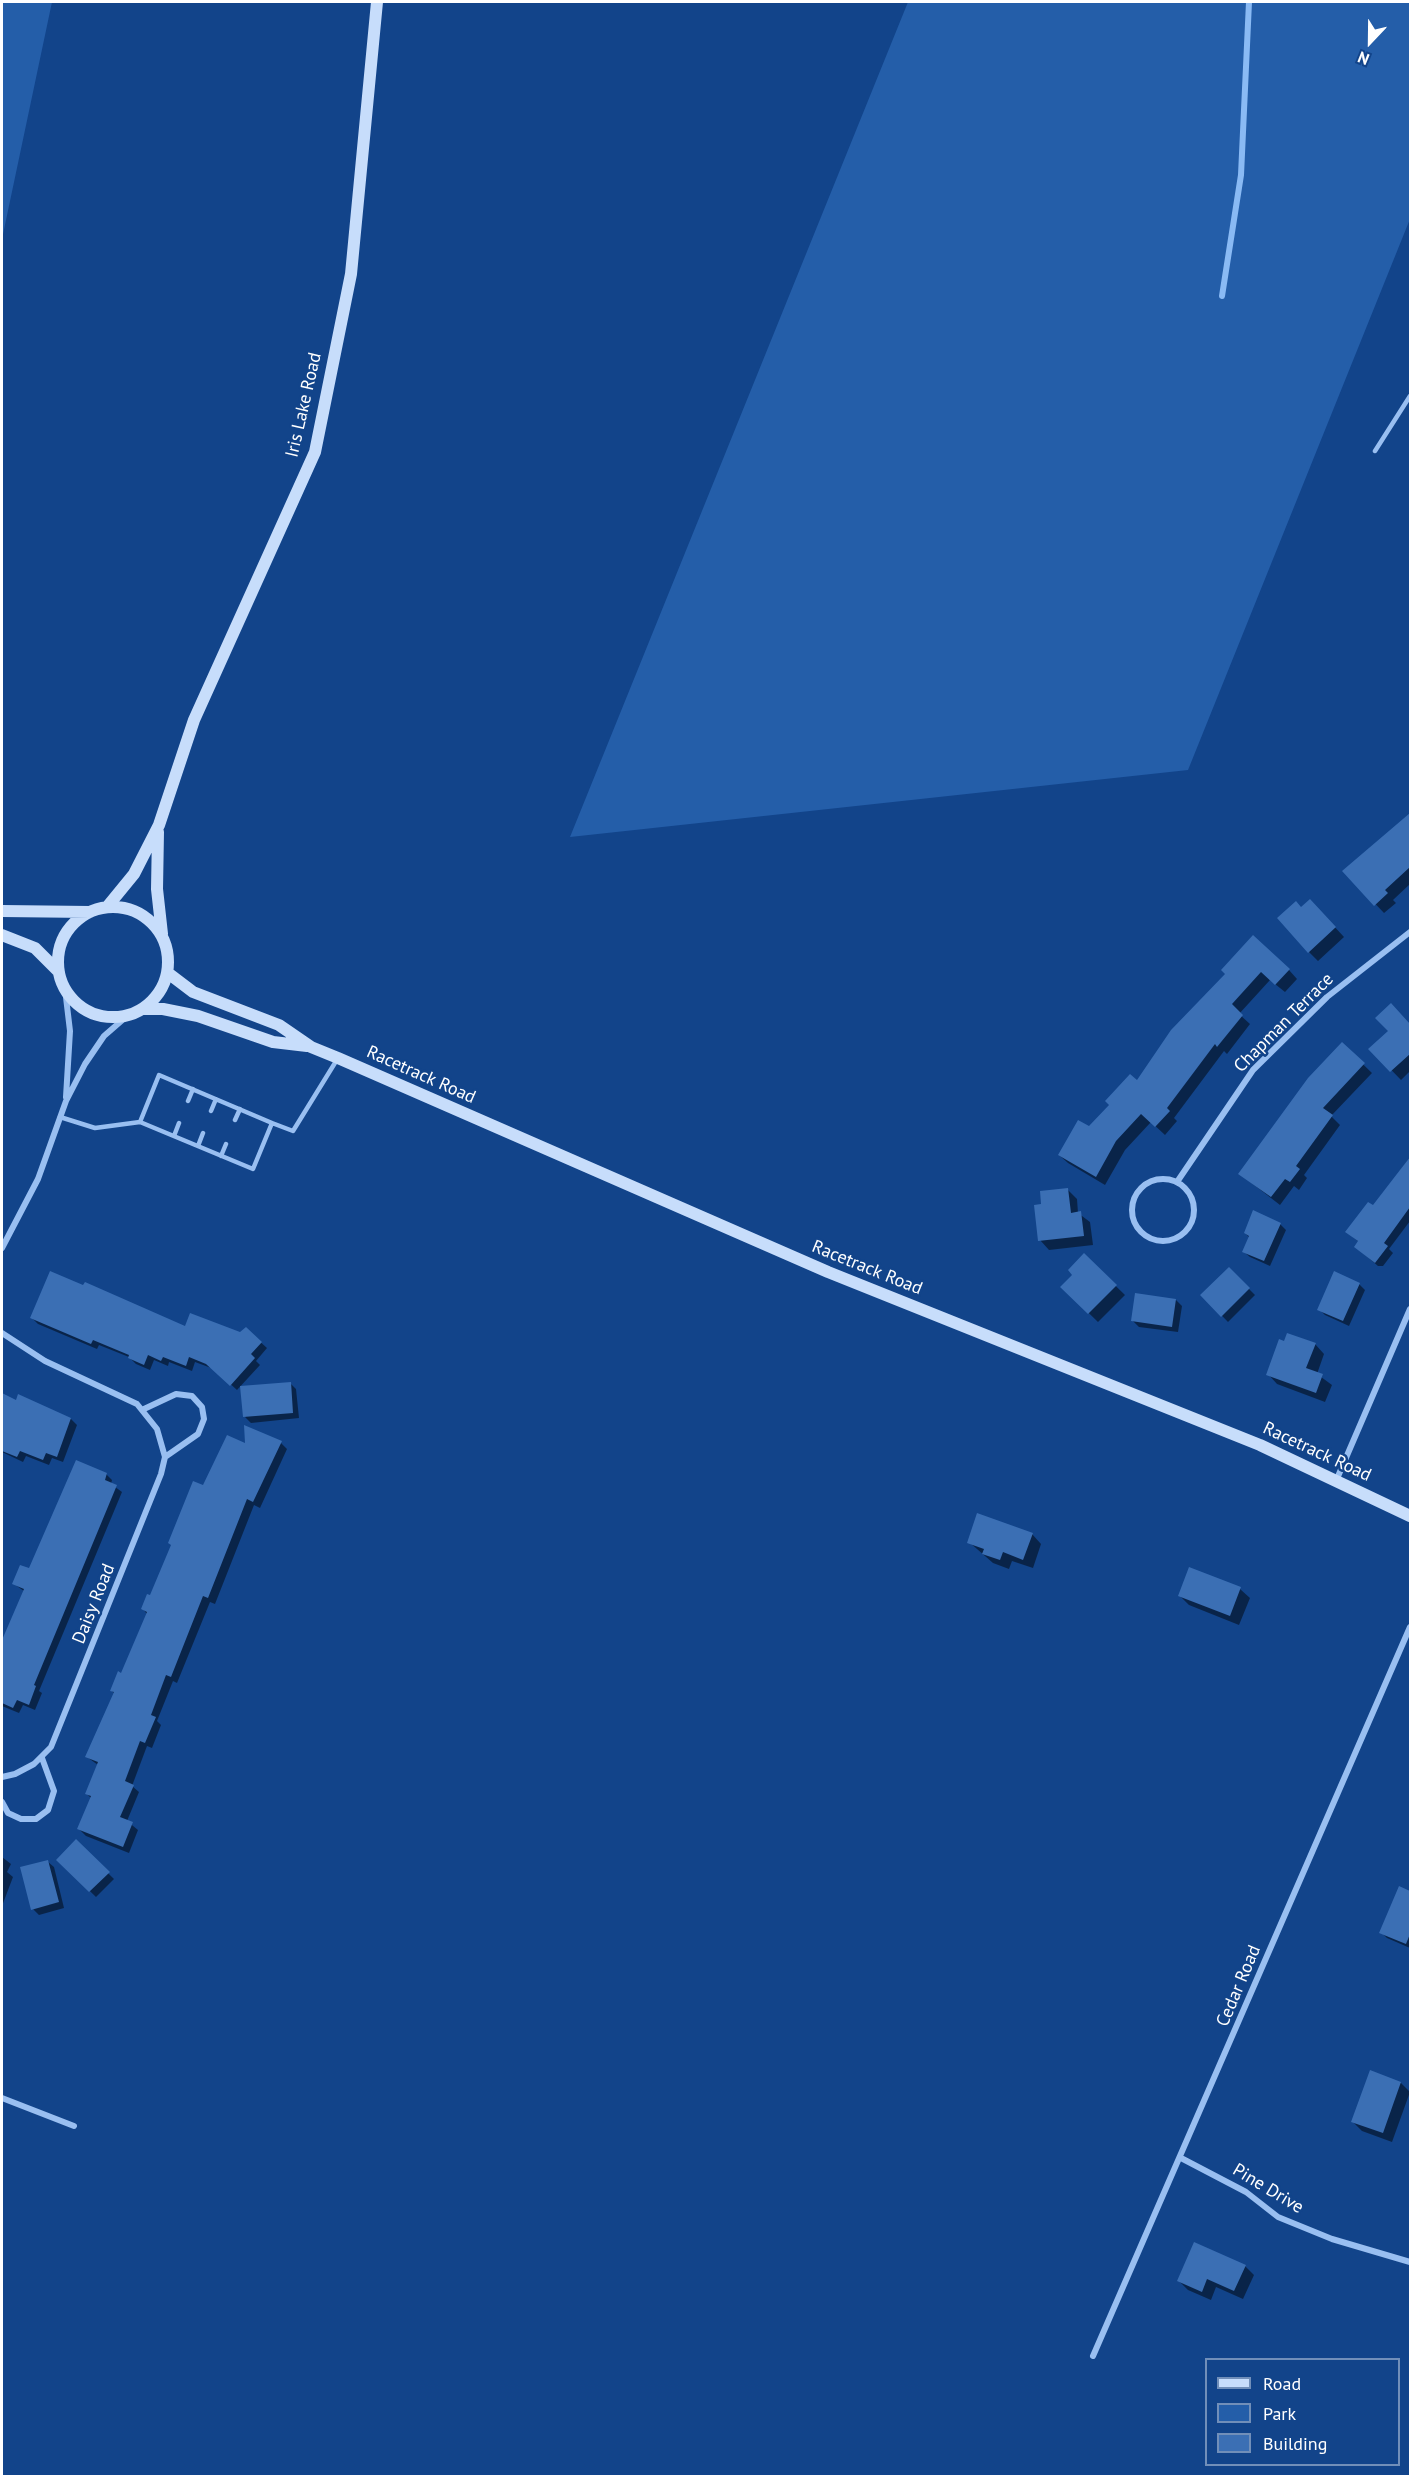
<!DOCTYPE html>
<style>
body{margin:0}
#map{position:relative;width:1412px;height:2478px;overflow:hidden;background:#12448a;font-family:"PT Sans",sans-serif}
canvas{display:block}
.frame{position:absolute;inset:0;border:3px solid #fff;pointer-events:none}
.legend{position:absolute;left:1205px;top:2358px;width:195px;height:108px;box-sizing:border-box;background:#12448a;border:2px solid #718fb9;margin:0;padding:8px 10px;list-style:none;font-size:18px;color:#fff}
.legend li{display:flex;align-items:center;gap:12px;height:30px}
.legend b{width:30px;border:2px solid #718fb9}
.north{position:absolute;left:1340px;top:12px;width:60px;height:60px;-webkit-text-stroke:4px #12448a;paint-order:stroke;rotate:202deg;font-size:16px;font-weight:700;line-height:24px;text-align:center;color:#fff}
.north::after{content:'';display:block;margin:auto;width:21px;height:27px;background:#fff;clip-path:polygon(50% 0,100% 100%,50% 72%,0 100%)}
</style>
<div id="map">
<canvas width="1412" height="2478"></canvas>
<div class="frame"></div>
<ul class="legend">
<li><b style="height:8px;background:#c7ddfb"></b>Road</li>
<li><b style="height:16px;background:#245ea9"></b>Park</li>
<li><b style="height:16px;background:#3b6fb4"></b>Building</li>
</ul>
<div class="north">N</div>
</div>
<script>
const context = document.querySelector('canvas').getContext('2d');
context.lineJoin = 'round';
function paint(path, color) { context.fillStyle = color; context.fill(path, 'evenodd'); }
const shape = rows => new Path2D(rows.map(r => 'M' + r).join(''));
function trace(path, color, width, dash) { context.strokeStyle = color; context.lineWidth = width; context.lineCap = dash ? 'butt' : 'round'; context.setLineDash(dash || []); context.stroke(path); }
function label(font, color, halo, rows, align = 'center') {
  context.font = font + ' "PT Sans",sans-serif'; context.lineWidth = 5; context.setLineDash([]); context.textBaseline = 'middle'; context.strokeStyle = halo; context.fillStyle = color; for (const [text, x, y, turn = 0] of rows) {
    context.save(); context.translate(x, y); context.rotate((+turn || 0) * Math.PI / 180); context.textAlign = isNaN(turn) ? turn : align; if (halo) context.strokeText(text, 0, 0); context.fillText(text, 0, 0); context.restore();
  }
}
const green = shape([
 [2,2,52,2,2,239],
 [908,2,1410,2,1410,219,1188,770,570,837]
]);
const shadow = shape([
 [1410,815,1410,884,1393,900,1396,903,1384,913,1344,871],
 [1301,908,1319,910,1344,937,1318,961,1309,952],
 [1289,970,1297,979,1285,992,1270,980,1239,1014,1250,1024,1227,1054,1224,1051,1174,1118,1177,1121,1165,1135,1151,1122,1125,1150,1105,1185,1068,1163,1059,1155,1137,1083,1227,974],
 [1391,1005,1410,1026,1410,1071,1401,1080,1371,1049,1390,1031],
 [1342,1044,1372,1073,1331,1116,1340,1125,1304,1175,1307,1178,1299,1190,1294,1186,1280,1205,1240,1174],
 [1410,1157,1410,1221,1389,1249,1393,1253,1383,1266,1378,1266,1356,1247,1359,1242,1347,1232,1373,1208],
 [1067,1189,1077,1199,1078,1213,1090,1222,1093,1245,1049,1250,1040,1240,1043,1206],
 [1280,1224,1286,1230,1270,1266,1250,1257,1244,1252,1250,1238,1245,1233],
 [1084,1255,1125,1295,1098,1322,1062,1287,1074,1275],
 [1229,1269,1255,1295,1228,1322,1202,1295],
 [1359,1284,1365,1290,1349,1326,1325,1315,1319,1309],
 [1176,1300,1182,1306,1178,1332,1139,1327,1133,1321],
 [32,1318,241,1334,246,1329,267,1348,256,1361,260,1365,237,1390,214,1369,195,1362,192,1371,169,1362,168,1366,154,1360,150,1370,136,1364,129,1357,99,1345,97,1349,38,1324],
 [1315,1344,1324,1354,1317,1374,1332,1385,1325,1402,1277,1384,1268,1374],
 [290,1383,296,1389,299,1418,251,1423,245,1417],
 [2,1394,17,1402,19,1396,71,1419,77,1425,63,1462,52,1458,49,1465,26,1456,23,1462,2,1452],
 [281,1443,287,1449,260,1508,254,1505,215,1604,210,1602,177,1683,173,1681,157,1721,161,1725,152,1748,147,1746,132,1786,139,1792,127,1821,138,1830,129,1853,86,1836,79,1829,91,1798,86,1793,98,1765,87,1757,115,1694,112,1691,122,1675,147,1614,143,1609,151,1597,204,1487,247,1445],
 [106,1474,112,1480,111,1484,122,1492,39,1691,42,1693,35,1710,23,1705,19,1713,2,1706,2,1644,24,1591,14,1584,30,1570],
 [1032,1534,1041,1544,1033,1568,1012,1561,1009,1569,993,1563,969,1542],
 [1240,1589,1250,1598,1239,1625,1189,1605,1180,1596],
 [76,1842,114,1879,96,1897,58,1860],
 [2,1857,11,1864,7,1872,13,1877,2,1906],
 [48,1862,54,1867,64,1908,39,1915,33,1909],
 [1400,1888,1410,1893,1410,1948,1387,1938,1381,1932],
 [1371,2072,1401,2083,1410,2092,1392,2142,1362,2131,1353,2122],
 [1245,2266,1254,2275,1243,2299,1216,2287,1211,2300,1188,2290,1179,2281]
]);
const stream = shape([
 [1222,296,1241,175,1249,2]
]);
const building = shape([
 [1410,813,1410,867,1385,890,1388,893,1374,906,1342,871],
 [1310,899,1336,927,1308,953,1277,918,1296,901,1301,907],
 [1253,935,1290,969,1275,985,1261,972,1232,1004,1243,1015,1217,1047,1215,1044,1167,1108,1170,1111,1155,1127,1141,1114,1116,1141,1096,1177,1058,1155,1078,1120,1089,1126,1109,1105,1105,1101,1130,1074,1137,1080,1171,1030,1225,974,1221,970],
 [1391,1003,1410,1024,1410,1054,1390,1072,1368,1049,1388,1031,1375,1018],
 [1342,1042,1365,1063,1323,1108,1333,1115,1296,1166,1300,1169,1290,1182,1285,1179,1271,1197,1238,1174,1308,1078],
 [1410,1157,1410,1207,1384,1243,1388,1246,1375,1263,1354,1247,1358,1241,1345,1232,1368,1202,1373,1205],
 [1068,1188,1071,1213,1081,1211,1084,1236,1038,1241,1034,1205,1041,1204,1040,1191],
 [1253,1210,1281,1223,1264,1261,1242,1252,1249,1236,1244,1233],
 [1084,1253,1117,1285,1088,1314,1060,1287,1072,1275,1068,1270],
 [1229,1267,1250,1288,1221,1317,1200,1295],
 [50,1271,83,1285,85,1282,185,1326,190,1313,240,1332,246,1327,262,1342,251,1354,255,1358,230,1386,206,1364,189,1357,186,1366,163,1357,161,1361,148,1355,144,1365,128,1358,129,1355,93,1340,91,1344,30,1318],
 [1334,1271,1360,1283,1343,1321,1317,1310],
 [1135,1293,1176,1299,1172,1327,1131,1321],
 [1287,1333,1316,1343,1306,1368,1323,1374,1316,1393,1266,1375,1279,1339,1284,1341],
 [291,1382,293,1413,243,1417,240,1386],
 [2,1393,16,1400,18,1394,71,1418,57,1457,46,1453,43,1460,20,1451,17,1457,2,1451],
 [244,1425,282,1441,253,1502,247,1499,208,1598,203,1596,171,1677,166,1675,151,1715,156,1717,145,1743,140,1741,125,1781,134,1785,120,1817,133,1822,123,1847,77,1829,91,1796,85,1794,98,1762,85,1757,114,1692,110,1691,118,1671,121,1673,147,1612,141,1609,147,1594,150,1595,171,1545,168,1543,193,1481,203,1485,227,1435,245,1443],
 [76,1460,107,1473,105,1480,117,1485,34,1685,36,1686,29,1705,17,1700,13,1708,2,1703,2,1640,24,1589,12,1584,20,1565,29,1568],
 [977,1513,1033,1533,1023,1560,1003,1552,1000,1560,982,1554,984,1549,967,1543],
 [1189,1567,1241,1587,1230,1616,1178,1596],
 [76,1839,110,1872,89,1892,56,1860],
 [48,1860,59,1902,31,1910,20,1867],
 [1399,1886,1410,1891,1410,1934,1406,1944,1379,1933],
 [1370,2070,1401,2082,1383,2133,1351,2122],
 [1194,2242,1246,2265,1234,2291,1207,2279,1202,2292,1177,2281]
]);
const lane = shape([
 [1375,451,1410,396],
 [188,1101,193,1089],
 [211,1111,216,1099],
 [60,1117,95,1128,140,1122,253,1169,272,1123,293,1131,338,1058],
 [235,1120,240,1109],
 [140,1122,159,1075,272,1123],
 [174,1136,179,1123],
 [198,1146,203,1133],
 [221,1156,226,1144]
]);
const street = shape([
 [65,989,70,1031,66,1097],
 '1132 1210a31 31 0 1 1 62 0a31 31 0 1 1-62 0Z',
 [1177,1182,1253,1070,1327,997,1410,932],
 [2,1248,38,1179,66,1101,85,1064,104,1036,127,1016],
 [2,1333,45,1361,137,1404,157,1429,165,1457,161,1474,51,1747,34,1764,15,1774,2,1777],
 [144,1409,176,1394,192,1396,202,1407,204,1419,198,1434,165,1457],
 [1336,1481,1410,1309],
 [2,1802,8,1813,21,1819,36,1819,48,1810,54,1791,42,1758],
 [2,2098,74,2126],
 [1181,2158,1246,2192,1278,2217,1332,2239,1410,2262],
 [1093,2356,1410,1627]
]);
const secondary = shape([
 [158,832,157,889,162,934],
 '58 962a55 55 0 1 1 110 0a55 55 0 1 1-110 0Z',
 [107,907,134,874,159,825,194,720,315,452,351,274,377,2],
 [2,911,90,912],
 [2,935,35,948,59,972],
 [168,973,193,992,279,1025,311,1047,338,1058,828,1272,1260,1445,1410,1516],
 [144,1009,163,1009,198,1016,273,1042,307,1046]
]);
const streetNames = [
 ["Iris Lake Road",304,405,-77],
 ["Chapman Terrace",1284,1023,-45],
 ["Racetrack Road",421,1075,24],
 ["Racetrack Road",867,1268,22],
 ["Racetrack Road",1317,1452,25],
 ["Daisy Road",94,1604,-68],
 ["Cedar Road",1239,1986,-67],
 ["Pine Drive",1268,2189,31]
];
paint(green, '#245ea9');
paint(shadow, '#0007');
trace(stream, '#8abaf4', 6);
paint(building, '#3b6fb4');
trace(lane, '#99bff1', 4.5);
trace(street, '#99bff1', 6);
trace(secondary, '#c7ddfb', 12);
label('18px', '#fff', '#12448a', streetNames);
</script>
